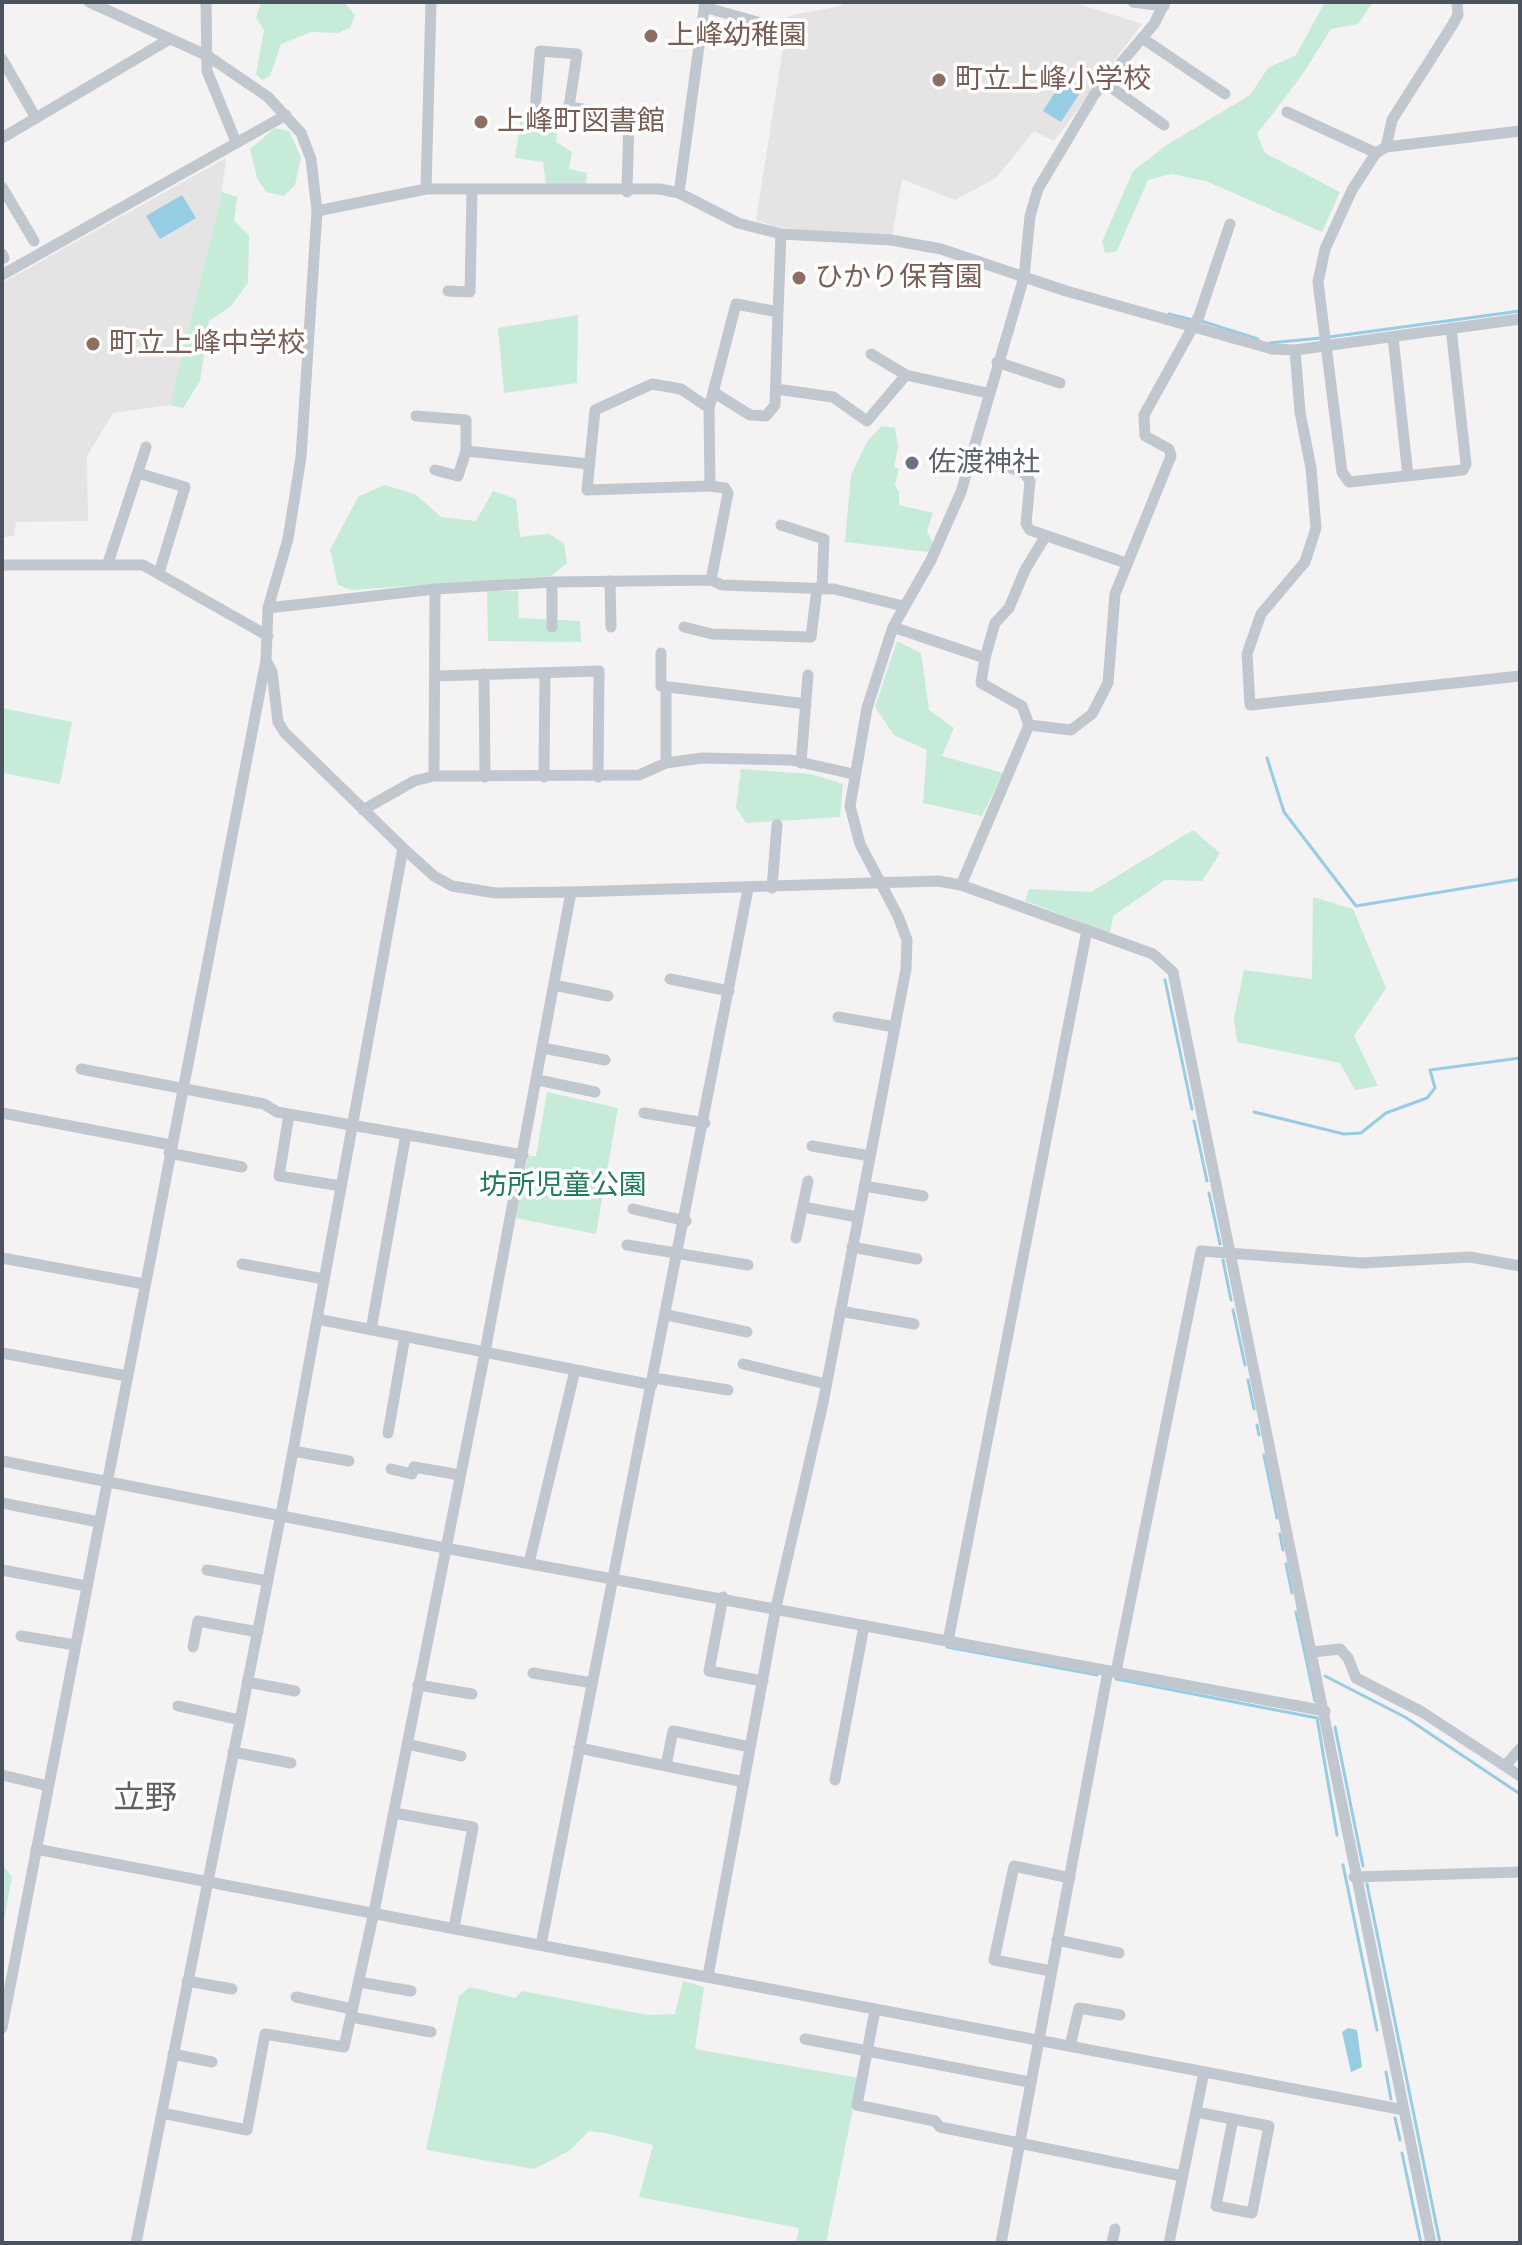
<!DOCTYPE html>
<meta charset="utf-8">
<style>
body{margin:0}
#map{position:relative;width:1522px;height:2245px;overflow:hidden;background:#f4f2f2;font-family:Cabin,sans-serif}
canvas{display:block}
.frame{position:absolute;inset:0;border:4px solid #4b535e;pointer-events:none}
</style>
<div id="map">
<canvas width="1522" height="2245"></canvas>
<div class="frame"></div>
</div>
<script>
const context = document.querySelector('canvas').getContext('2d');
context.lineJoin = 'round';
function paint(path, color) { context.fillStyle = color; context.fill(path, 'evenodd'); }
const shape = rows => new Path2D(rows.map(r => 'M' + r).join(''));
function trace(path, color, width, dash) { context.strokeStyle = color; context.lineWidth = width; context.lineCap = dash ? 'butt' : 'round'; context.setLineDash(dash || []); context.stroke(path); }
function label(font, color, halo, rows, align = 'center') {
  context.font = font + ' Cabin,"Noto Sans JP",sans-serif'; context.lineWidth = 7; context.setLineDash([]); context.textBaseline = 'middle'; context.strokeStyle = halo; context.fillStyle = color; for (const [text, x, y, turn = 0] of rows) {
    context.save(); context.translate(x, y); context.rotate((+turn || 0) * Math.PI / 180); context.textAlign = isNaN(turn) ? turn : align; if (halo) context.strokeText(text, 0, 0); context.fillText(text, 0, 0); context.restore();
  }
}
const education = shape([
 [845,2,1072,2,1142,24,1054,141,1034,131,996,178,955,200,902,179,892,236,780,228,756,220,788,16,840,6],
 [226,158,222,192,170,405,113,413,87,456,88,521,16,522,14,536,2,537,2,283]
]);
const green = shape([
 [261,2,344,2,355,15,350,28,338,33,311,32,281,44,270,76,262,80,256,74,264,30,256,18],
 [1325,2,1373,2,1358,24,1331,29,1300,78,1257,134,1265,153,1340,192,1322,232,1206,181,1171,174,1148,180,1117,251,1105,253,1102,242,1133,171,1165,146,1250,95,1268,68,1296,55],
 [521,117,558,123,556,142,572,152,569,169,587,173,586,185,546,184,543,162,515,158],
 [275,128,289,131,301,157,295,185,284,196,266,192,257,178,250,149],
 [222,192,237,197,234,221,249,235,248,283,231,306,209,321,200,381,183,408,170,405],
 [578,315,577,383,504,393,498,328],
 [881,426,895,428,898,447,894,467,899,469,895,485,899,492,899,505,933,513,927,531,933,544,928,552,845,542,851,475,867,442],
 [384,485,415,494,441,517,476,521,493,491,516,499,520,537,549,534,564,543,567,563,551,576,351,590,338,585,330,550,358,497],
 [487,591,518,591,519,618,580,621,581,642,488,641],
 [897,641,921,653,929,710,954,728,942,756,1003,773,982,816,923,803,927,750,894,735,875,707],
 [2,708,72,722,60,784,2,773],
 [741,769,811,774,843,784,840,817,746,823,736,808],
 [1193,830,1220,853,1202,881,1165,880,1113,916,1110,933,1025,901,1029,889,1091,892],
 [1313,897,1353,909,1386,988,1354,1036,1378,1086,1355,1090,1340,1063,1237,1042,1234,1018,1244,970,1312,979],
 [547,1092,618,1108,596,1234,515,1218,528,1156,536,1156],
 [2,1864,12,1877,2,1930],
 [683,1981,704,1987,695,2049,859,2078,826,2243,796,2243,799,2228,639,2197,653,2145,605,2133,589,2131,569,2151,534,2169,426,2150,459,1996,470,1987,515,1998,522,1991,648,2015,675,2014]
]);
const water = shape([
 [1065,77,1083,88,1061,122,1043,111],
 [182,195,196,218,160,239,146,216],
 [1348,2028,1357,2030,1362,2067,1351,2072,1342,2032]
]);
const stream = shape([
 [1169,314,1193,320],
 [1201,321,1258,339],
 [1329,337,1520,311],
 [1269,343,1321,338],
 [1267,758,1284,812,1356,906,1520,879],
 [1165,980,1192,1109],
 [1254,1112,1344,1134,1361,1133,1386,1113,1427,1098,1435,1088,1430,1070,1520,1058],
 [1194,1121,1207,1181],
 [1209,1193,1220,1244],
 [1223,1260,1231,1300],
 [1233,1310,1245,1365],
 [1248,1380,1254,1409],
 [1257,1425,1259,1435],
 [1264,1455,1277,1518],
 [1280,1534,1283,1550],
 [1286,1564,1292,1593],
 [1296,1612,1315,1701],
 [947,1647,1097,1675],
 [1325,1676,1405,1717,1520,1794],
 [1116,1679,1317,1718,1337,1835],
 [1335,1727,1363,1866],
 [1343,1865,1377,2030],
 [1367,1884,1440,2243],
 [1386,2072,1391,2099],
 [1395,2118,1400,2140],
 [1402,2153,1421,2243]
]);
const minor = shape([
 [206,2,207,71,236,142],
 [1133,2,1164,6],
 [704,7,786,30],
 [1142,38,1225,94],
 [2,59,36,118],
 [1105,83,1164,125],
 [569,107,577,54,540,51,535,110,557,113,569,107,629,116,627,192],
 [1287,112,1376,153],
 [2,138,168,40],
 [1386,147,1392,120,1453,24,1458,15,1457,2],
 [2,187,34,241],
 [426,189,431,2],
 [679,193,705,2],
 [317,211,426,189,660,189,679,193,738,223,781,234,891,240,941,249,1066,291,1272,349,1295,350,1520,319],
 [2,254,4,258],
 [2,275,286,115],
 [448,291,470,292,472,190],
 [1451,328,1466,464,1463,470,1349,482,1342,472,1318,282,1325,249,1352,190,1376,153,1386,147,1520,131],
 [1393,337,1408,476],
 [1295,350,1300,412,1311,468,1316,528,1305,562,1261,614,1247,654,1250,705,1520,676],
 [871,354,906,375],
 [997,362,1060,383],
 [776,389,833,397,867,421,906,375,987,393],
 [713,392,750,415,766,416,775,405,778,312],
 [709,408,681,389,652,384,595,410,587,490,710,486],
 [416,416,466,420,466,451,458,476,435,470],
 [466,451,589,464],
 [972,451,1025,474,1030,481,1026,524,1030,530,1126,563],
 [138,473,185,487,159,573],
 [781,525,824,539,822,589],
 [108,563,146,447],
 [2,565,143,565,268,636],
 [711,580,728,493,725,488,710,486,709,408,736,304,778,312,781,234],
 [610,581,611,627],
 [552,582,552,627],
 [268,608,435,589,552,582,711,580,722,585,834,589,903,606],
 [684,627,712,634,811,637,817,588],
 [893,627,985,658,981,683,1022,706,1029,725,961,885],
 [661,653,661,686,806,704],
 [985,658,995,623,1009,608,1025,570,1045,537],
 [266,660,272,672,278,722,285,733,403,848,434,876,452,886,496,893,571,892,938,881,961,885,1153,954,1173,972,1431,2243],
 [484,674,485,777],
 [436,676,599,671,598,777],
 [666,687,666,763],
 [1029,725,1071,730,1092,714,1108,683,1115,594,1171,456,1169,449,1145,436,1144,415,1199,316,1230,224],
 [801,763,808,675],
 [434,776,435,589],
 [544,777,545,673],
 [363,810,414,781,434,776,639,775,666,763,702,758,791,760,853,774],
 [772,888,777,825],
 [670,979,729,991],
 [554,985,608,996],
 [838,1017,895,1027],
 [543,1048,605,1060],
 [81,1069,264,1104,277,1112,523,1155],
 [538,1080,595,1092],
 [2,1113,171,1145],
 [644,1113,705,1123],
 [289,1114,279,1176,341,1186],
 [812,1146,870,1156],
 [169,1153,242,1167],
 [864,1186,923,1196],
 [803,1207,858,1217],
 [633,1209,686,1221],
 [796,1238,808,1181],
 [627,1245,748,1265],
 [852,1247,917,1259],
 [2,1258,144,1284],
 [242,1264,324,1279],
 [840,1311,914,1324],
 [667,1315,747,1332],
 [317,1319,652,1385],
 [371,1330,406,1134],
 [2,1353,127,1376],
 [743,1364,826,1384],
 [654,1378,728,1390],
 [388,1433,405,1336],
 [293,1451,349,1461],
 [2,1461,445,1548,1325,1711],
 [391,1469,412,1474,414,1467,460,1475],
 [2,1503,99,1522],
 [529,1563,575,1370],
 [2,1570,86,1586],
 [207,1570,268,1581],
 [723,1597,709,1671,763,1681],
 [21,1636,75,1645],
 [948,1641,1087,930],
 [193,1647,198,1621,258,1632],
 [1313,1652,1340,1649,1348,1658,1356,1678,1422,1712,1505,1766,1520,1749],
 [1116,1672,1201,1251,1362,1263,1470,1257,1520,1266],
 [533,1673,592,1683],
 [247,1682,295,1691],
 [418,1685,472,1694],
 [178,1706,240,1720],
 [407,1744,461,1756],
 [579,1748,744,1782],
 [233,1752,291,1763],
 [666,1766,673,1731,750,1747],
 [1505,1766,1520,1776],
 [2,1775,48,1786],
 [835,1780,864,1626],
 [394,1813,473,1827,454,1928],
 [36,1849,1404,2110],
 [1354,1877,1520,1872],
 [1057,1940,1119,1953],
 [541,1945,748,889],
 [1051,1971,994,1960,1014,1866,1070,1878],
 [708,1976,776,1607,823,1403,906,969,907,940,898,916,860,844,850,806,867,708,893,627,931,560,961,492,1024,277,1030,216,1038,189,1094,95,1154,24,1165,2],
 [187,1981,232,1989],
 [359,1982,411,1991],
 [296,1997,352,2009],
 [875,2010,857,2105,935,2121,940,2127,1182,2176],
 [351,2017,431,2032],
 [2,2028,266,660,268,608,288,539,301,457,317,211,311,159,301,133,268,97,208,56,89,2],
 [805,2039,1029,2082],
 [1070,2046,1079,2008,1120,2015],
 [173,2054,212,2062],
 [1196,2112,1233,2119,1269,2126,1252,2213,1216,2206,1233,2119],
 [162,2113,247,2130,265,2034,344,2047,374,1912,485,1352,571,892],
 [136,2243,286,1489,403,848],
 [1001,2243,1108,1671],
 [1112,2243,1115,2229],
 [1169,2243,1204,2072]
]);
const markers = [
 [651,36,8,"#8d6e63"],
 [939,80,8,"#8d6e63"],
 [481,122,8,"#8d6e63"],
 [799,278,8,"#8d6e63"],
 [93,344,8,"#8d6e63"],
 [912,463,8,"#6b7280"]
];
const educationNames = [
 ["上峰幼稚園",667,36],
 ["町立上峰小学校",955,80],
 ["上峰町図書館",497,122],
 ["ひかり保育園",815,278],
 ["町立上峰中学校",109,344]
];
const worshipNames = [
 ["佐渡神社",928,463]
];
const parkNames = [
 ["坊所児童公園",563,1186]
];
const quarterNames = [
 ["立野",145,1799]
];
paint(education, '#e5e3e3');
paint(green, '#c6ecd9');
paint(water, '#97cce5');
trace(stream, '#97cce5', 3);
trace(minor, '#c1c7cf', 11);
for (const [x, y, r, color] of markers) { const dot = new Path2D(); dot.arc(x, y, r, 0, 2 * Math.PI); context.fillStyle = color; context.fill(dot); trace(dot, '#fff', 3); }
label('28px', '#785e54', '#fff', educationNames, 'left');
label('28px', '#5b616d', '#fff', worshipNames, 'left');
label('28px', '#217a58', '#fff', parkNames);
label('32px', '#5f6166', '#fff', quarterNames);
</script>
